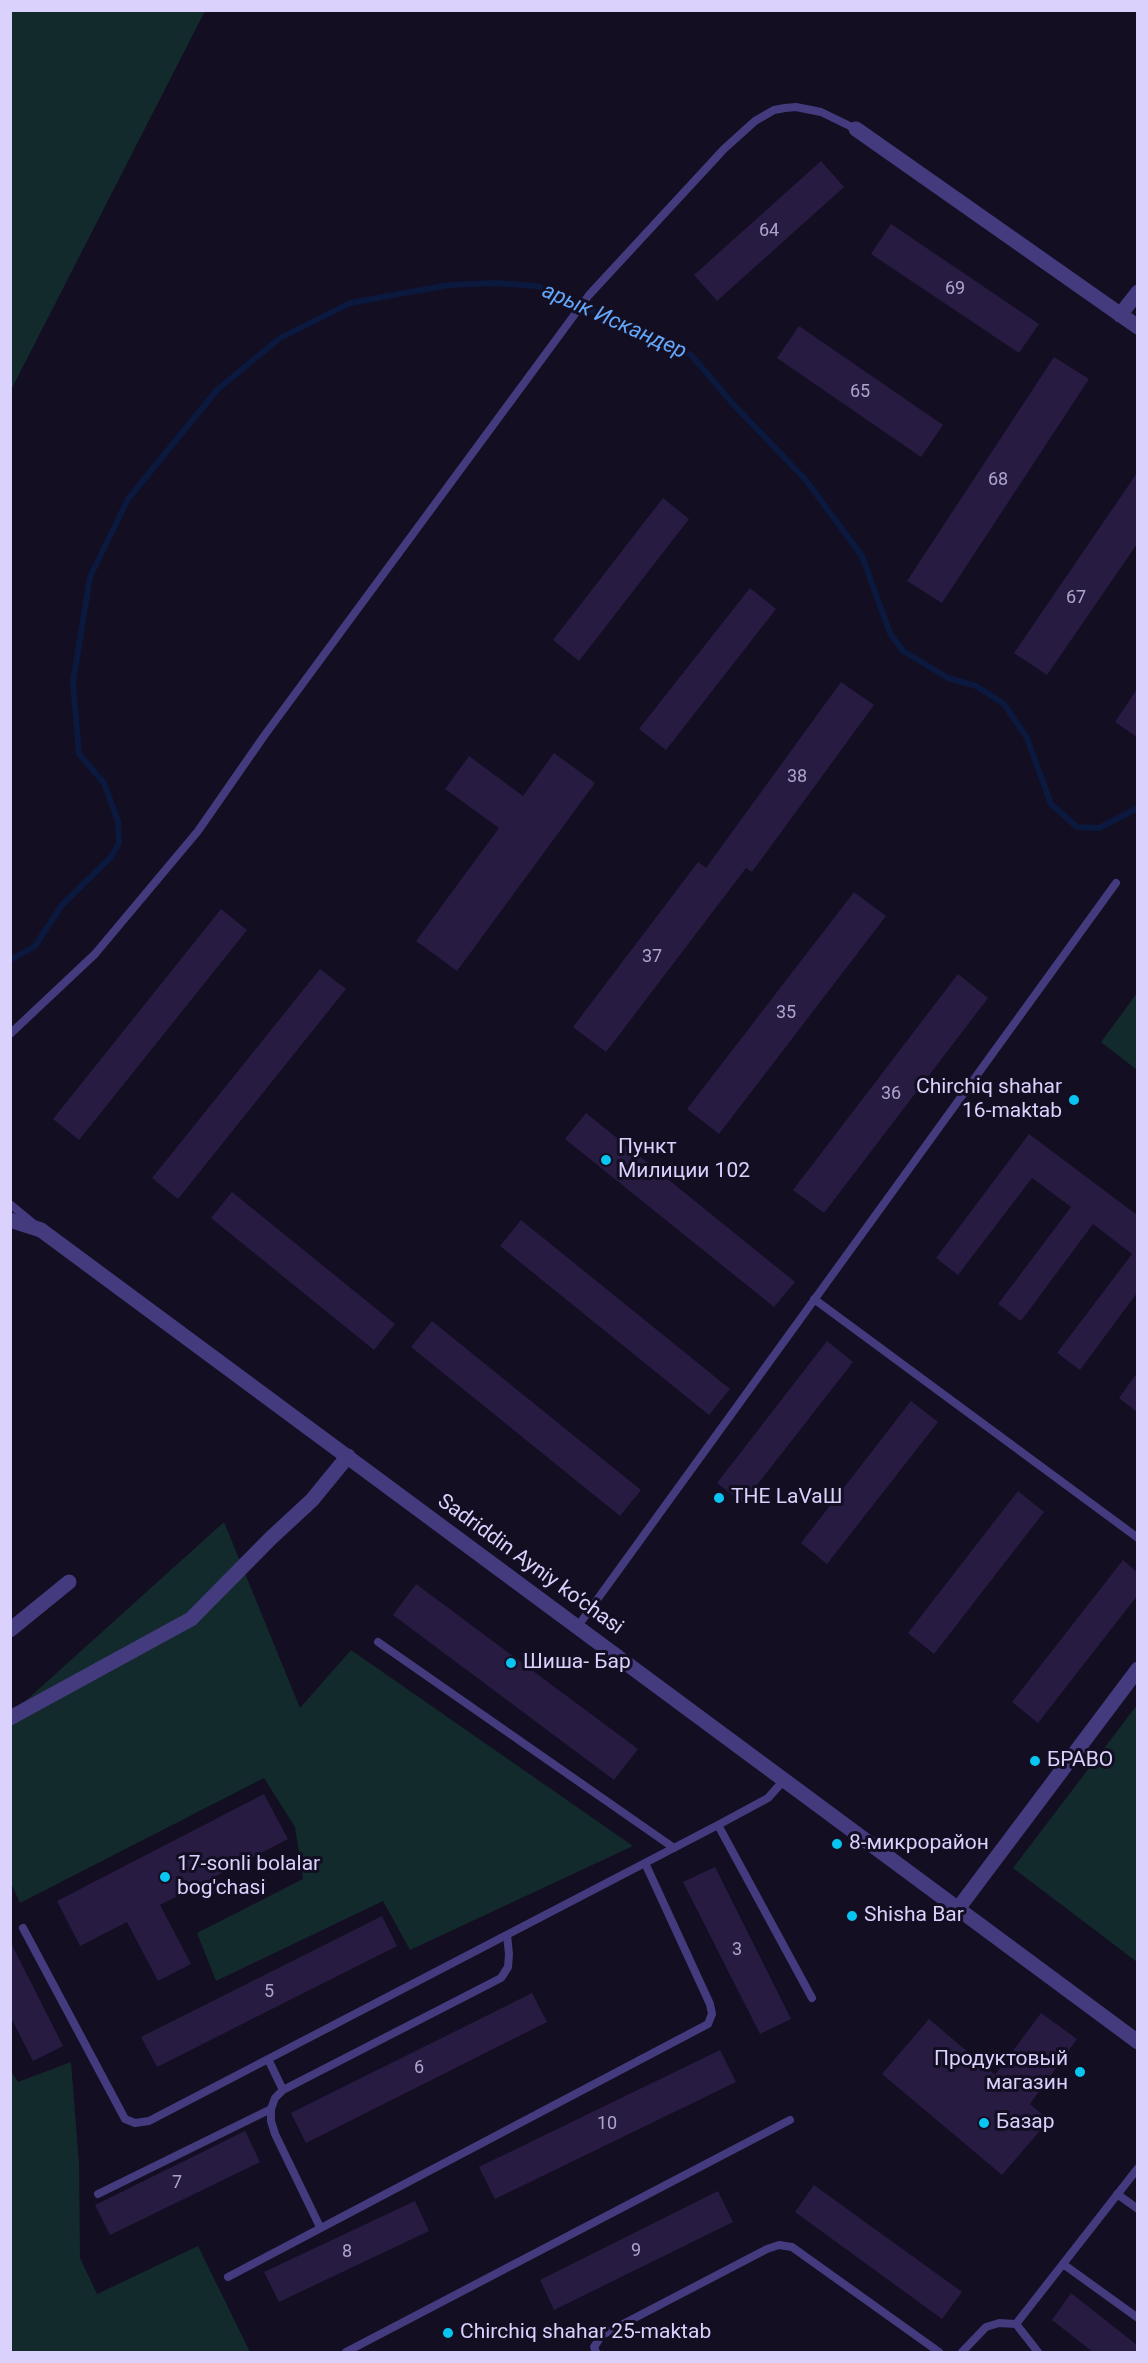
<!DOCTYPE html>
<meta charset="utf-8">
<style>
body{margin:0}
#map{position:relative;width:1148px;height:2363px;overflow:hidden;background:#130e22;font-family:Roboto,sans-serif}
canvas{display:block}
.frame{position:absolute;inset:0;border:12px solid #dad1fd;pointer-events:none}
</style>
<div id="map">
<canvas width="1148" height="2363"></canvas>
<div class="frame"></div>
</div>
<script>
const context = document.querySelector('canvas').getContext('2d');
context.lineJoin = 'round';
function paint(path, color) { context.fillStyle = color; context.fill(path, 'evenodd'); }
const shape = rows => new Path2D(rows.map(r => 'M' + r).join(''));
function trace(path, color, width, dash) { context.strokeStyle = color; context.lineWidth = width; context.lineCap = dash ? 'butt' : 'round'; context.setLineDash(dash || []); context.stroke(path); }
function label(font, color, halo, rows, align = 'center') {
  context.font = font + ' Roboto,sans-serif'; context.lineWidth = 6; context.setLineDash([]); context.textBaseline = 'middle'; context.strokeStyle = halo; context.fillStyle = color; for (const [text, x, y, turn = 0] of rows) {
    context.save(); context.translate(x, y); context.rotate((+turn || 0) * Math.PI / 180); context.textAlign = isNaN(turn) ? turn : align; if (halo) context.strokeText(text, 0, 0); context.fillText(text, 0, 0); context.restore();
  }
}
const green = shape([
 [11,10,205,11,11,390,10,11],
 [1137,993,1137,1070,1101,1042],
 [224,1522,300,1708,351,1650,633,1846,410,1950,383,1901,216,1981,197,1933,303,1879,295,1827,264,1778,20,1903,11,1883,10,1715],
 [1137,1705,1137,1962,1013,1868],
 [71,2062,79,2164,80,2258,97,2294,198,2246,250,2352,11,2352,11,2071,18,2082]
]);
const stream = shape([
 [10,960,35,946,62,905,111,857,119,843,118,821,104,783,79,754,73,682,90,577,128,499,217,390,280,338,350,303,449,285,495,283,537,286,691,355,734,405,805,479,862,556,890,633,903,651,948,678,976,686,1004,704,1027,738,1051,804,1077,827,1099,828,1138,808]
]);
const building = shape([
 [821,161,844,187,717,301,694,275],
 [891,224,1039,324,1019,353,871,254],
 [799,326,943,425,921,457,777,358],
 [1054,357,1089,379,942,603,907,581],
 [1137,473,1137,544,1047,675,1014,653],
 [663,498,689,519,579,661,553,640],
 [750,588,776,609,666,750,639,729],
 [841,682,874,705,752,872,746,868,606,1052,573,1027,698,862,706,868],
 [1137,689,1137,737,1115,722],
 [554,753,595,783,457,971,416,941,499,828,445,789,469,756,523,796],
 [854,892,886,916,719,1134,687,1109],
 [221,909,247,930,79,1140,53,1119],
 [320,969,346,989,178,1199,152,1178],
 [958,974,988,998,824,1213,793,1190],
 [586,1113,795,1282,774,1307,565,1139],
 [1029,1134,1137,1215,1137,1293,1080,1370,1057,1353,1132,1254,1093,1224,1021,1321,998,1304,1071,1207,1032,1178,958,1275,936,1258],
 [232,1192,395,1324,374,1350,211,1218],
 [521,1220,730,1389,709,1415,500,1246],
 [432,1321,641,1490,620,1516,411,1347],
 [827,1341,853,1362,743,1503,717,1483],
 [1137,1373,1137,1412,1119,1398],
 [911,1401,938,1422,827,1564,801,1543],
 [1018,1491,1044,1512,934,1654,908,1633],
 [1123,1560,1137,1572,1137,1596,1038,1723,1012,1702],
 [416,1584,638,1749,614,1780,393,1615],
 [264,1794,288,1839,160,1905,191,1964,158,1981,127,1922,80,1946,57,1901],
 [715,1867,791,2019,760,2034,683,1882],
 [382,1916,397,1946,157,2067,141,2037],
 [10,1941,63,2046,33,2061,10,2016],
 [532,1993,547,2022,306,2143,291,2113],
 [1041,2013,1077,2039,1030,2104,1049,2120,1002,2175,882,2074,929,2019,995,2075],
 [720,2050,736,2082,495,2199,479,2167],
 [245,2131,260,2162,110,2235,95,2205],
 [814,2185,962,2292,942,2319,795,2212],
 [718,2191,733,2222,554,2310,540,2280],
 [415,2201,429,2231,279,2302,264,2272],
 [1071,2293,1137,2345,1137,2352,1093,2352,1052,2320]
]);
const service = shape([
 [10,1034,95,954,198,831,264,736,589,295,724,149,755,121,774,110,785,108,796,107,821,112,856,129],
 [10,1204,33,1223],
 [814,1299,1138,1538],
 [578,1626,1116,883],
 [378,1642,674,1848],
 [718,1825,812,1998],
 [23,1928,125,2119,135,2123,149,2121,718,1825,768,1798,784,1780],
 [268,2059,283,2090,275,2098,271,2109,271,2121,275,2134,320,2227],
 [283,2090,501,1978,508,1967,509,1954,507,1935],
 [98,2194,271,2109],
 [1117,2194,1138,2209],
 [1063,2264,1138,2318],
 [228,2277,708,2024,712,2014,710,2004,645,1863],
 [1016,2324,1038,2352],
 [346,2352,790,2120],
 [596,2352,594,2347,602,2335,767,2249,779,2245,792,2247,939,2352],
 [962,2352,986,2327,999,2323,1016,2324,1138,2168]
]);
const minor = shape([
 [1120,315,1138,292],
 [10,1630,69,1582],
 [10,1718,191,1619,271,1538,312,1500,348,1456],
 [957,1910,1138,1669]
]);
const tertiary = shape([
 [856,129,1138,327],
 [10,1220,41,1230,1138,2042]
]);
const markers = [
 [1074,1100,6,"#09c5f1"],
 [606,1160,6,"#09c5f1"],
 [719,1498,6,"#09c5f1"],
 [511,1663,6,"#09c5f1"],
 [1035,1761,6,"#09c5f1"],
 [837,1844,6,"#09c5f1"],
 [165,1877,6,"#09c5f1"],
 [852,1916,6,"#09c5f1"],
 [1080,2072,6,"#09c5f1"],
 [984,2123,6,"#09c5f1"],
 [448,2333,6,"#09c5f1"]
];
const numberNames = [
 ["64",769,231],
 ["69",955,289],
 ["65",860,392],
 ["68",998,480],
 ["67",1076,598],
 ["38",797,777],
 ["37",652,957],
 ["35",786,1013],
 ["36",891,1094],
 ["3",737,1950],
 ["5",269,1992],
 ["6",419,2068],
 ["10",607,2124],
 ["7",177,2183],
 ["9",636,2251],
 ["8",347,2252]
];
const poiNames = [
 ["Chirchiq shahar",1062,1088,"right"],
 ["16-maktab",1062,1112,"right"],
 ["Пункт",618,1148],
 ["Милиции 102",618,1172],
 ["THE LaVaШ",731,1498],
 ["Шиша- Бар",523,1663],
 ["БРАВО",1047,1761],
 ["8-микрорайон",849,1844],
 ["17-sonli bolalar",177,1865],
 ["bog'chasi",177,1889],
 ["Shisha Bar",864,1916],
 ["Продуктовый",1068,2060,"right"],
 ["магазин",1068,2084,"right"],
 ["Базар",996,2123],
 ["Chirchiq shahar 25-maktab",460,2333]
];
const streetNames = [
 ["Sadriddin Ayniy ko‘chasi",530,1565,36]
];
const waterNames = [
 ["арык Искандер",614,322,24]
];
paint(green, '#122a2c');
trace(stream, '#0b193e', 6);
paint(building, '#271b42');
trace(service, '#443b7f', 8);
trace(minor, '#443b7f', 15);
trace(tertiary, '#443b7f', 15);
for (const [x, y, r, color] of markers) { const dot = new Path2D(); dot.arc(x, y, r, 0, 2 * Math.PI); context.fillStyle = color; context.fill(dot); trace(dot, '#130e22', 2); }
label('18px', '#ada4ce', null, numberNames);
label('21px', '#dad1fd', '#130e22', poiNames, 'left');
label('21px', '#dad1fd', '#130e22', streetNames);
label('italic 22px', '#63a6f9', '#130e22', waterNames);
</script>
